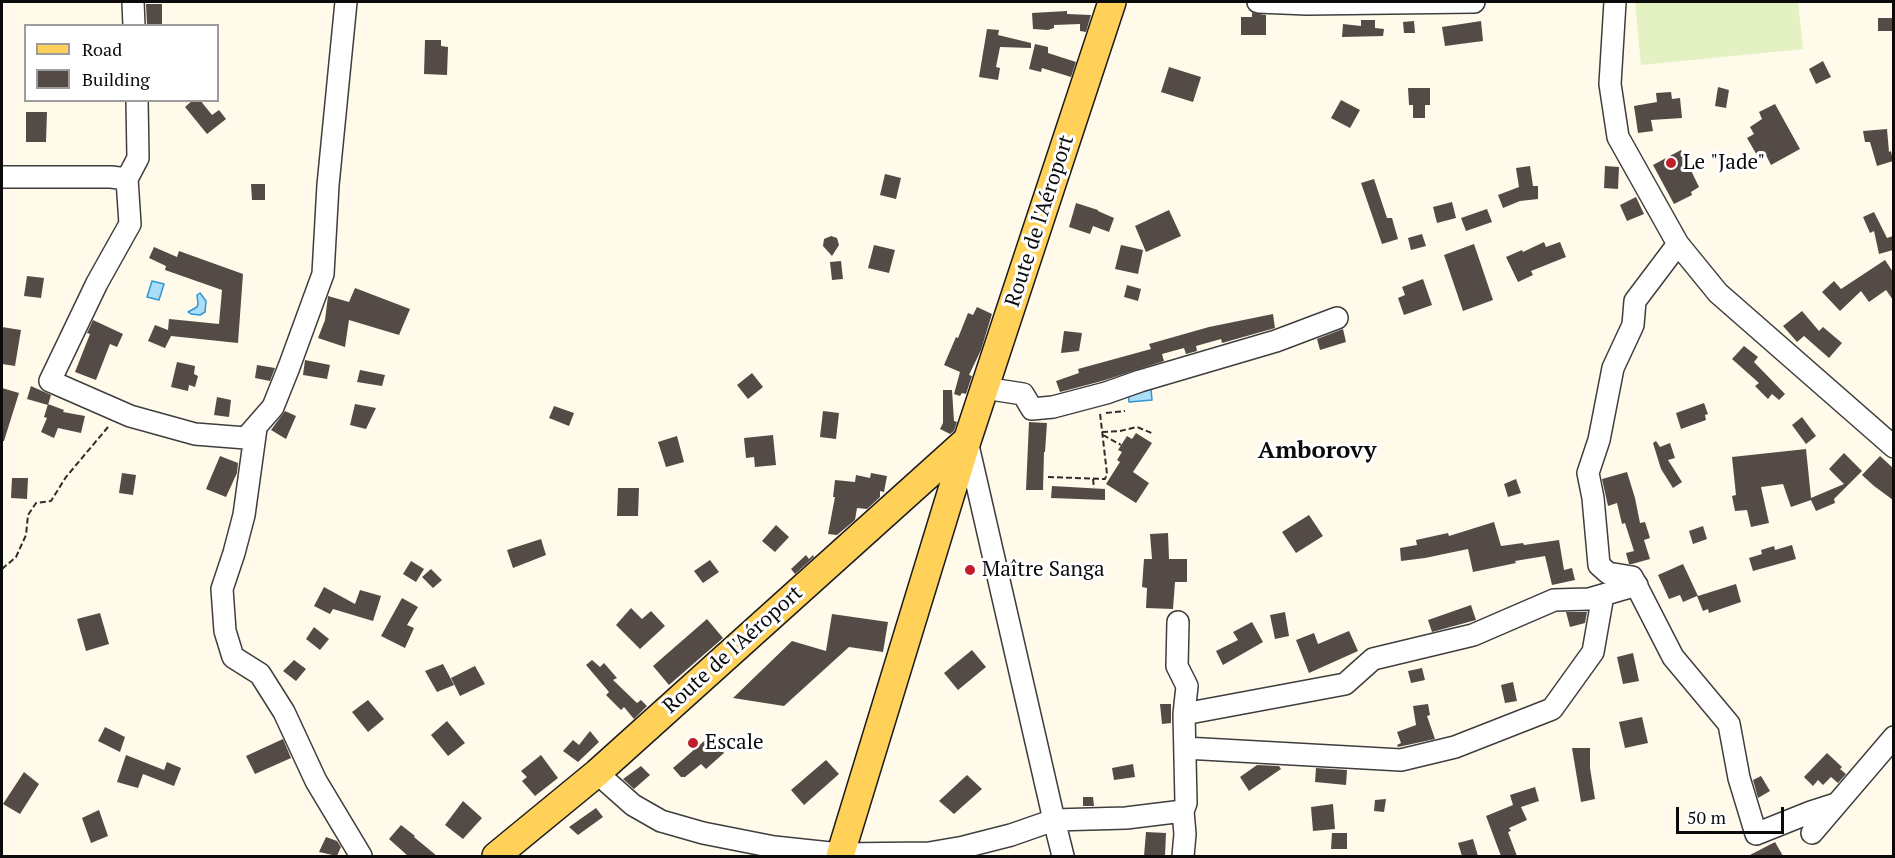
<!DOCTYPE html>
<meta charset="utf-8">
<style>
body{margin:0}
#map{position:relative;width:1895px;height:858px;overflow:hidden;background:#fffae9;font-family:"PT Serif",serif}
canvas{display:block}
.frame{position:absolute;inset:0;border:3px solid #0b0b0b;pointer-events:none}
.legend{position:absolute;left:24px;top:24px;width:195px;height:78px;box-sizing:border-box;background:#fff;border:2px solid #9d9d9d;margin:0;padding:8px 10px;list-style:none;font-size:18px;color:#0b0b0b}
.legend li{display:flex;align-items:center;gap:12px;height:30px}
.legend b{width:30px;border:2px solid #9d9d9d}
.scale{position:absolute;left:1676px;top:807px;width:108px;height:27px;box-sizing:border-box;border:3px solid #0b0b0b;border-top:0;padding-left:8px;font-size:18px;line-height:21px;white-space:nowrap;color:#0b0b0b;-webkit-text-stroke:4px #fff;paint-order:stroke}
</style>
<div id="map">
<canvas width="1895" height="858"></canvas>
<div class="frame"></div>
<ul class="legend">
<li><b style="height:8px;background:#ffd159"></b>Road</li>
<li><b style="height:16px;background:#544b47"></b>Building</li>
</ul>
<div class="scale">50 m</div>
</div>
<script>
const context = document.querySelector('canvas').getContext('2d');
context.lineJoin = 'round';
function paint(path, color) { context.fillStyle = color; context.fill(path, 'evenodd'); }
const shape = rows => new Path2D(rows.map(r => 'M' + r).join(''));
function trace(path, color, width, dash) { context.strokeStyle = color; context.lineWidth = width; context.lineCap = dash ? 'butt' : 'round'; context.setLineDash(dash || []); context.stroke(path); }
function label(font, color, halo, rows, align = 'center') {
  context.font = font + ' "PT Serif",serif'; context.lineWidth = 6; context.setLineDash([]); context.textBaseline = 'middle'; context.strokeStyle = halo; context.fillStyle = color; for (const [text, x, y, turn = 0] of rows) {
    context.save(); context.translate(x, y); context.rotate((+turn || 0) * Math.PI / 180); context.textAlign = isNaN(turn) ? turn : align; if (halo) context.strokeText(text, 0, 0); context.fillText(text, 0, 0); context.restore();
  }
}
const pitch = shape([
 [1635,2,1798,2,1803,49,1641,65]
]);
const water = shape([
 [152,281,164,284,159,300,147,297,152,281],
 [200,293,206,301,205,312,200,315,191,314,188,312,197,307,198,304,197,295,200,293],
 [1151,389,1152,400,1129,402,1128,391,1151,389]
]);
const building = shape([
 [146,4,162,4,162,26,147,25],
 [1067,11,1067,14,1091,15,1086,32,1080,31,1080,24,1054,25,1054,28,1048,30,1033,29,1032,13],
 [1252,13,1266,15,1266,35,1241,35,1241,17,1252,17],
 [1878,18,1893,18,1893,31,1878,31],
 [1361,20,1375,20,1375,28,1384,29,1383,36,1342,37,1343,24,1361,26],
 [1414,21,1415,33,1404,33,1403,22],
 [1481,21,1483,41,1445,46,1442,27],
 [987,29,999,30,998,35,1031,43,1031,48,1000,47,996,67,1000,68,998,80,979,77],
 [425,40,441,40,441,46,448,47,447,75,424,74],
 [1035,44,1048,47,1048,53,1076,62,1071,77,1042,68,1041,72,1029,69],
 [1823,61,1831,77,1816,84,1809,69],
 [1169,67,1201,77,1193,102,1161,92],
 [1718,87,1729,90,1726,108,1715,106],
 [1408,88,1430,88,1430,105,1425,105,1425,118,1413,118,1413,105,1409,105],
 [1671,92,1672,99,1680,98,1682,118,1651,120,1653,131,1638,133,1634,106,1657,102,1656,93],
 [193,100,200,100,212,115,219,110,226,119,207,134,185,107],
 [1341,100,1360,110,1350,128,1331,118],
 [1775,104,1800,149,1771,165,1765,153,1758,157,1747,138,1754,134,1750,127,1762,119,1759,112],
 [26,112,47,112,46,142,26,142],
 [1887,129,1889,152,1891,151,1893,161,1877,166,1870,142,1865,142,1863,131],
 [1681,150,1699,187,1691,192,1692,195,1674,204,1653,165],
 [1530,166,1533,186,1538,186,1538,199,1520,201,1503,208,1498,195,1519,187,1516,168],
 [1605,166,1619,167,1618,189,1604,188],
 [885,174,901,178,896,199,880,195],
 [1374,179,1387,218,1392,218,1398,239,1382,244,1361,183],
 [251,184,265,184,265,200,252,200],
 [1636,197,1644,214,1627,221,1620,205],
 [1452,202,1456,218,1437,223,1433,207],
 [1076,203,1098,210,1098,211,1114,218,1109,232,1093,226,1090,234,1069,227],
 [1487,209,1492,222,1466,231,1461,218],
 [1169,210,1181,236,1146,252,1135,226],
 [1874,212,1887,238,1893,236,1893,250,1879,254,1874,231,1870,233,1863,217],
 [1422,234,1426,246,1411,250,1408,238],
 [831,236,837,238,839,245,832,256,823,246,824,239],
 [1544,242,1546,247,1560,242,1566,257,1531,271,1533,275,1518,282,1506,257,1522,250,1523,252],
 [1474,244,1493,300,1463,311,1444,255],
 [874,245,895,250,889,273,868,268],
 [1121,245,1143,250,1138,274,1115,269],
 [154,247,177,257,179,251,243,274,238,343,171,336,165,348,148,341,155,325,168,330,169,319,219,324,222,290,165,270,166,266,149,258],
 [1885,260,1893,272,1893,300,1886,290,1869,302,1861,291,1840,311,1822,292,1834,281,1841,289],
 [841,261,843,279,832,280,830,262],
 [27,276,44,278,41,298,24,296],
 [1423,279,1432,305,1404,315,1398,298,1405,295,1402,287],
 [1127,285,1141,289,1138,301,1124,297],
 [355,288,410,309,399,335,349,320,345,347,318,338,325,320,328,296,349,302],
 [977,307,992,314,981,350,969,375,972,376,966,394,962,393,960,396,954,394,960,372,944,365,956,337,958,338,968,313,973,315],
 [1802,311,1819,331,1823,327,1842,343,1829,358,1804,336,1797,342,1783,326],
 [1273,314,1275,328,1268,330,1222,343,1221,339,1196,346,1197,351,1186,354,1184,348,1162,354,1164,361,1102,381,1060,392,1056,381,1079,373,1078,369,1151,349,1149,344,1209,327],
 [93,320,123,334,117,347,110,344,96,380,75,372,90,334,87,333],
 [2,327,21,330,15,366,2,364],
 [1343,329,1346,342,1320,350,1317,339],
 [1064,331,1082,333,1079,351,1061,353],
 [1744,346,1758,357,1754,362,1785,394,1779,400,1772,394,1768,399,1755,386,1759,383,1732,359],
 [305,360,330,365,327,379,303,375],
 [177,362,195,366,194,374,198,376,195,387,189,385,188,391,171,387],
 [257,365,275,368,270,381,255,378],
 [360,370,385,375,382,386,357,382],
 [752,373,763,387,748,399,737,385],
 [31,386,51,395,48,405,27,399],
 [2,388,19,393,4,441,2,441],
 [943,390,952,390,954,421,957,422,954,431,950,434,940,429,943,423],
 [217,397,231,400,229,417,214,415],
 [1704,403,1708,414,1705,415,1706,420,1681,429,1676,413],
 [48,404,64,410,63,412,85,416,81,433,58,428,54,438,41,432,47,418,44,417],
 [355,404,376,408,366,429,350,425],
 [554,406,574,413,569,426,549,418],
 [285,411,296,416,286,439,271,430],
 [823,411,839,413,836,439,820,437],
 [1802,417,1816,436,1806,444,1792,425],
 [1029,422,1047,423,1045,452,1044,452,1043,490,1026,490],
 [1136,433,1152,443,1133,472,1149,483,1136,503,1106,484,1120,462,1117,460,1122,452,1118,450,1127,436,1132,439],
 [773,435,776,465,755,467,754,457,746,458,744,438],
 [677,436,684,462,666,467,658,442],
 [1656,441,1660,447,1670,443,1675,458,1668,460,1682,482,1673,488,1661,469,1653,443],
 [1806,449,1811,498,1844,484,1829,469,1844,453,1862,471,1834,499,1835,503,1816,511,1811,500,1791,507,1783,484,1761,487,1769,523,1751,527,1747,510,1735,511,1732,496,1736,495,1732,457],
 [220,456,238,463,237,473,226,497,206,489],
 [1880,456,1893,468,1893,500,1874,486,1862,475],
 [1627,472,1635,498,1640,523,1645,522,1650,538,1644,540,1650,559,1632,564,1629,564,1626,553,1634,551,1625,523,1622,524,1617,503,1608,506,1602,479],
 [122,473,136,475,133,495,119,493],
 [871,473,887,476,884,492,880,491,880,497,867,509,857,508,855,520,837,535,828,534,835,497,833,497,835,480,855,482,856,475,870,478],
 [12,478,28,478,27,499,11,498],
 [1516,479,1521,493,1508,497,1504,484],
 [1052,486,1105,489,1105,500,1051,498],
 [618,488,639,488,638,516,617,516],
 [1309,515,1323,536,1296,553,1282,532],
 [1494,522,1501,546,1523,543,1524,545,1559,540,1564,570,1572,568,1575,580,1552,585,1545,556,1515,561,1516,563,1473,572,1468,549,1425,558,1401,561,1400,548,1417,545,1416,540,1448,533,1449,536],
 [776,525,789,537,775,552,762,541],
 [1703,526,1707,539,1693,544,1689,531],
 [1168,533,1169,559,1187,559,1187,582,1175,582,1173,609,1146,608,1147,588,1142,587,1144,559,1152,559,1150,534],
 [541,539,546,555,513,568,507,550],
 [1792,545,1796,559,1753,571,1749,558,1762,554,1761,550,1774,546,1775,550],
 [806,555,809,559,813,555,814,557,795,574,791,569],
 [710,560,719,572,703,583,694,571],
 [411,561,424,569,416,582,403,574],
 [1683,564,1698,596,1736,584,1741,602,1709,613,1708,609,1703,611,1697,596,1683,602,1680,595,1669,599,1658,575],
 [431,569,442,580,433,588,422,577],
 [324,587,355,604,360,590,381,596,373,621,333,609,330,614,314,606],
 [402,598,418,607,407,625,414,628,405,648,381,636],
 [1471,605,1476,620,1432,632,1428,620],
 [631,608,642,619,651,611,665,626,640,649,616,625],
 [1285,612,1289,636,1275,639,1270,615],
 [1566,612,1587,612,1585,623,1570,627],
 [100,613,109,644,86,651,77,619],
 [832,614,888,622,883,652,849,647,784,706,733,698,792,641,826,651],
 [707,619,723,638,669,685,653,666],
 [1252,622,1263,642,1223,665,1216,651,1238,640,1233,632],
 [314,627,329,639,320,650,306,639],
 [1349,631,1358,651,1309,673,1296,640,1314,633,1318,644],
 [972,650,986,667,958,690,944,673],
 [1633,653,1639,681,1623,684,1617,657],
 [294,660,306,669,296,681,283,671],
 [592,660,600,667,604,663,617,678,613,680,637,703,641,700,647,706,634,719,624,707,621,710,606,695,609,692,586,665],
 [443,664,454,685,437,692,425,671],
 [475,666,485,684,460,696,451,678],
 [1422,668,1425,680,1411,683,1408,671],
 [1513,682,1517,701,1505,703,1501,685],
 [368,700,384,719,368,732,352,712],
 [1160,704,1171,704,1171,723,1162,724],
 [1428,704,1430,715,1427,716,1435,739,1398,747,1397,745,1401,743,1397,732,1416,725,1413,706],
 [1642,717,1648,743,1625,748,1619,722],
 [447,721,465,743,448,756,431,735],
 [105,727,125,737,120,752,98,741],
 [590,731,599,742,578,762,563,751,573,740,579,745],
 [710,736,724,753,706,769,701,764,685,777,681,777,673,768],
 [283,739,291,758,255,774,246,756],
 [1572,748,1590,748,1590,768,1595,799,1581,802],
 [1827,753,1842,767,1840,769,1846,774,1838,783,1831,777,1823,785,1818,780,1813,786,1804,777],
 [126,755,164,770,167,762,181,768,174,786,143,774,138,788,117,782],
 [541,755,558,778,535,796,522,781,527,777,521,771],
 [826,760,839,774,804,805,791,790],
 [1133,764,1135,777,1114,780,1112,768],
 [1257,765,1279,766,1281,769,1249,791,1240,777],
 [641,766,650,775,634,789,623,779],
 [1316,768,1347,770,1346,785,1315,782],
 [24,772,39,784,20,814,3,804],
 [967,775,982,789,954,814,939,801],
 [1761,776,1770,791,1758,798,1753,780],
 [1535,787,1539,801,1521,807,1527,820,1509,828,1511,831,1508,832,1517,856,1501,856,1486,816,1513,805,1510,795],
 [1083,797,1093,797,1094,806,1083,806],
 [1386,799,1384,812,1374,811,1375,800],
 [463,801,482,818,463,839,445,825],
 [1333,804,1335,829,1313,831,1311,807],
 [596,808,603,817,578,835,569,827],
 [99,810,108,836,91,843,82,818],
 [401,825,415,836,414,837,437,856,408,856,389,839],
 [1146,832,1166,833,1165,856,1144,856],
 [1332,833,1347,833,1347,849,1331,849],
 [326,837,337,841,341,847,337,856,319,852],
 [1473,839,1478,856,1462,856,1458,843],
 [1775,842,1783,856,1748,856]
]);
const path = shape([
 [1106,413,1125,411],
 [1102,432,1120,431,1137,427,1154,434],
 [1103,435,1121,445],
 [1048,477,1105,479,1107,474,1100,413],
 [1093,479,1094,488],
 [2,569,16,557,26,535,28,515,36,503,51,501,66,477,108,427]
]);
const minor = shape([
 [133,2,134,26],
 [1258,2,1307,4,1474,2],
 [1615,2,1610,84,1618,137,1678,244,1718,293,1894,447],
 [2,177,111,177,127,179,138,158,137,100],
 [127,179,130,224,97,283,50,381,130,416,195,434,246,438,273,407,289,367,323,274,328,185,346,2],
 [1678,244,1635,301,1633,325,1613,368,1599,440,1588,473,1593,498,1599,565,1608,573,1632,577,1673,657,1729,724,1739,778,1756,834,1811,812,1836,804],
 [984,388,1023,394,1032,409,1053,407,1106,393,1140,381,1276,341,1337,318],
 [256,428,244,515,234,553,222,589,225,631,233,657,260,674,284,712,316,781,361,856],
 [1178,622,1177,666,1187,686,1184,714,1186,803,1183,811],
 [1184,714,1345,684,1373,659,1473,635,1554,600,1589,599,1637,585],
 [1185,748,1401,760,1455,747,1552,709,1593,652,1603,595],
 [597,773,633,805,661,821,703,833,774,847,840,854,929,853,964,847,1011,835,1054,820,967,441],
 [1812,833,1894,737],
 [1063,856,1054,820,1126,818,1183,811,1185,834,1183,856]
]);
const major = shape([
 [496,856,597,773,966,441],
 [840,856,967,441,1112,2]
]);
const markers = [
 [1671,163,6,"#c11d2a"],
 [970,570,6,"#c11d2a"],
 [693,743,6,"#c11d2a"]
];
const poiNames = [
 ["Le \"Jade\"",1683,163],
 ["Maître Sanga",982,570],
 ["Escale",705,743]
];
const streetNames = [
 ["Route de l'Aéroport",1040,221,-72],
 ["Route de l'Aéroport",733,650,-42]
];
const quarterNames = [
 ["Amborovy",1317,451]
];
paint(pitch, '#e3f1c3');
paint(water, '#abdef9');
trace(water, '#2e97d4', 1.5);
paint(building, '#544b47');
trace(minor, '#3e3e3e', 24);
trace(major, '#1c1c1c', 30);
trace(path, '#2d2d2d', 2, [6, 3]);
trace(minor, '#fff', 21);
trace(major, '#ffd159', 27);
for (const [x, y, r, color] of markers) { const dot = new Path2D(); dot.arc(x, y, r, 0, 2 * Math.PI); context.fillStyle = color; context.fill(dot); trace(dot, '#fff', 2); }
label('21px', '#0b0b0b', '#fff', poiNames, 'left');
label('21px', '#0b0b0b', '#fff', streetNames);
label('bold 24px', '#0b0b0b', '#fff', quarterNames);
</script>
